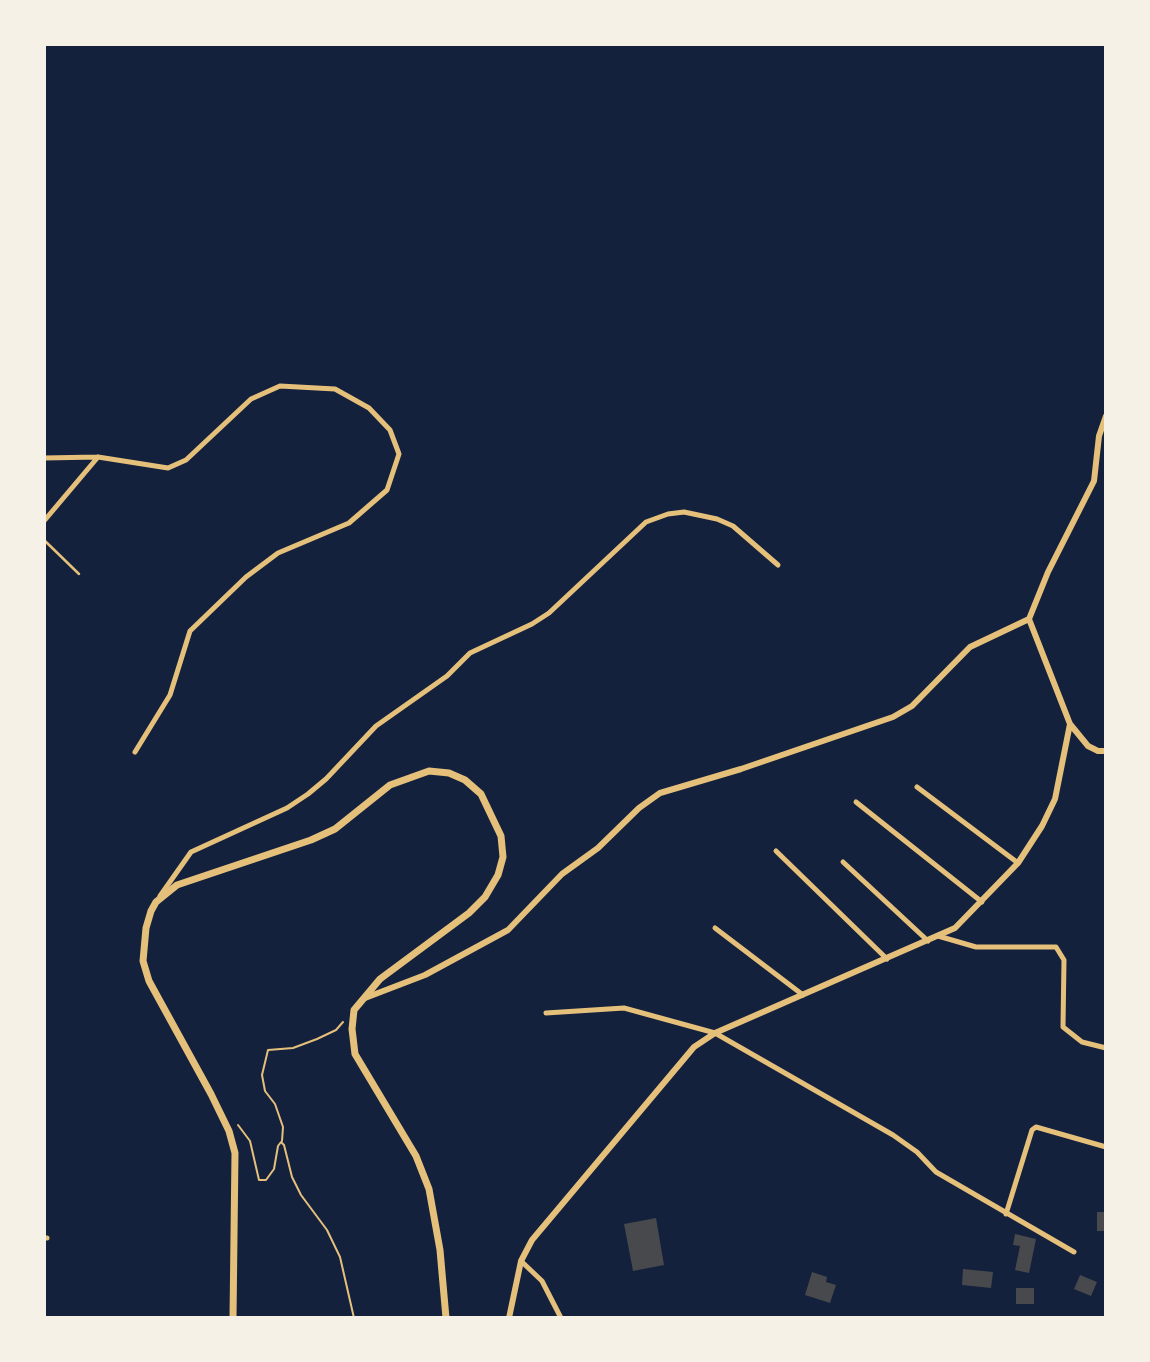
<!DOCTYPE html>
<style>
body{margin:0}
#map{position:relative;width:1150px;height:1362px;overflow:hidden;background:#14213d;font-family:"DejaVu Sans",sans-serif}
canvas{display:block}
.frame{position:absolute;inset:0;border:46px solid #f6f1e7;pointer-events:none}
</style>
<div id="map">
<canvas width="1150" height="1362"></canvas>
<div class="frame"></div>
</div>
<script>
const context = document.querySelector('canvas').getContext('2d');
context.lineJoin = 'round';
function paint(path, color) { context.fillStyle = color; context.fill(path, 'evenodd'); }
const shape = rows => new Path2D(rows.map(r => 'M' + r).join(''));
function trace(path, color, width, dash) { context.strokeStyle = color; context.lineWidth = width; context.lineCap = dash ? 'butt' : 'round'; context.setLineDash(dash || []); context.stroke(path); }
const building = shape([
 [1097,1212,1106,1212,1106,1231,1097,1231],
 [656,1218,664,1265,633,1271,624,1224],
 [1015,1234,1036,1239,1029,1273,1015,1270,1020,1246,1013,1245],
 [963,1269,993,1272,991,1288,962,1285],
 [812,1272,827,1277,826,1282,836,1285,830,1303,805,1295],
 [1080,1275,1097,1282,1091,1296,1074,1289],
 [1016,1288,1034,1288,1034,1304,1016,1304]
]);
const path = shape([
 [238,1125,250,1141,259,1180,266,1180,274,1169,278,1146,281,1142,284,1145,292,1177,301,1195,327,1230,340,1257,354,1318],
 [282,1141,283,1127,275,1104,265,1091,262,1075,268,1050,293,1048,317,1039,336,1030,343,1022]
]);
const service = shape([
 [44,540,79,574]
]);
const minor = shape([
 [44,458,98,457,168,468,186,460,251,399,280,386,335,389,369,408,390,430,399,454,387,490,349,523,278,553,246,577,190,631,170,695,135,752],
 [44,521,98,457],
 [917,787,1018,863],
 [856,802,982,902],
 [776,851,887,959],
 [843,862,928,941],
 [160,896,191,852,287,808,308,794,326,779,376,726,447,676,470,653,532,624,549,613,646,522,668,514,684,512,717,519,733,526,778,565],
 [715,928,803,995],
 [938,936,976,947,1056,947,1064,960,1063,1027,1082,1042,1106,1048],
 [546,1013,624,1008,715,1033,893,1135,917,1152,936,1172,1074,1252],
 [1006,1214,1032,1130,1036,1127,1106,1147],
 [44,1238,47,1238],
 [521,1261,542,1281,561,1318]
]);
const tertiary = shape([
 [1029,619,1048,572,1094,481,1099,436,1106,416],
 [1070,724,1088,746,1098,751,1106,751],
 [365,998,425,975,508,930,562,874,598,848,639,808,660,793,741,769,893,717,912,706,970,647,1029,619],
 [509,1318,521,1261,532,1240,694,1047,715,1033,955,928,1018,863,1042,826,1055,799,1070,724,1029,619]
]);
const secondary = shape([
 [233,1318,235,1153,229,1131,211,1094,149,981,143,961,146,928,151,911,156,902,177,885,311,840,335,829,390,785,429,771,449,773,465,780,481,794,501,836,503,857,498,875,485,897,469,913,380,979,354,1010,352,1029,355,1054,416,1156,429,1189,440,1250,446,1318]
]);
paint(building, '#48494c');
trace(path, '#e5c07b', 2);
trace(service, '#e5c07b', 2.5);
trace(minor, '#e5c07b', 5);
trace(tertiary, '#e5c07b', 6);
trace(secondary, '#e5c07b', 7);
</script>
